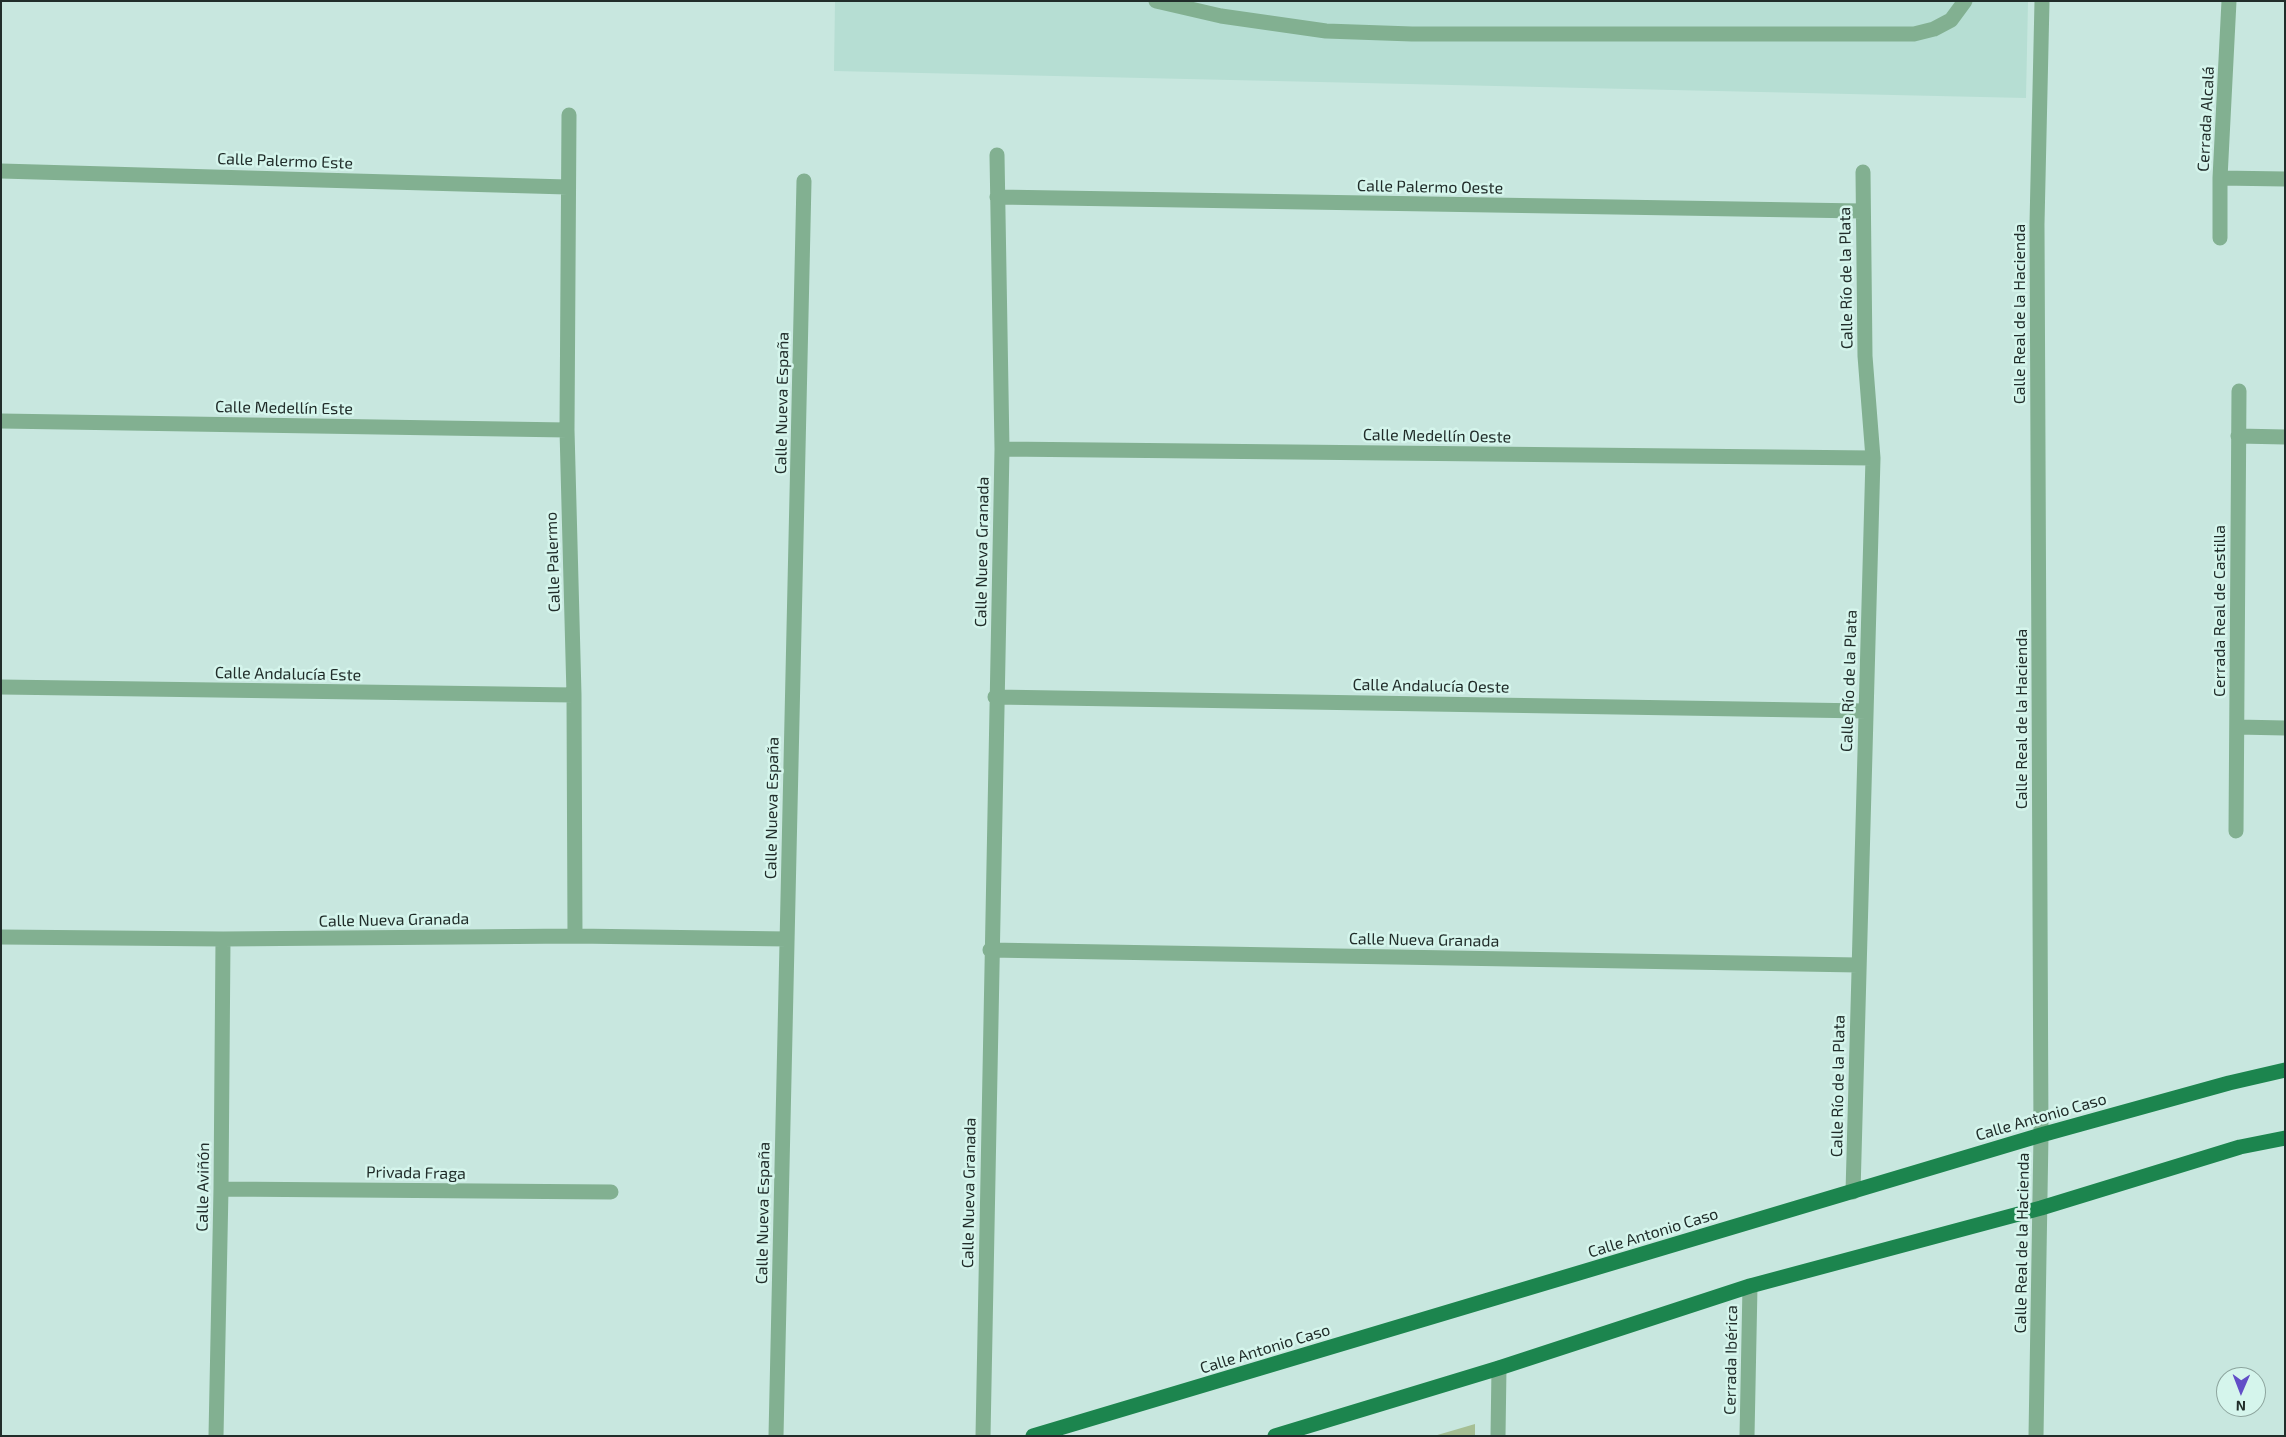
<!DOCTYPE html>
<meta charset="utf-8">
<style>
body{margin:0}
#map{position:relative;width:2286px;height:1437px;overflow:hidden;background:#c8e7df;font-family:"Exo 2",sans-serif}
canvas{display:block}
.frame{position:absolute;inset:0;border:2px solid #212d2a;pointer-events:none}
.north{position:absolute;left:2216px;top:1367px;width:50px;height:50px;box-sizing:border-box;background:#d5f5ec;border:1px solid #8da59e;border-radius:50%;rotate:181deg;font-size:14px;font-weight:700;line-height:20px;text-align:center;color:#212d2a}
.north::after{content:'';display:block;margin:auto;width:18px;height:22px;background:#614ec7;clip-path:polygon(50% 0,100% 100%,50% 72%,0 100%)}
</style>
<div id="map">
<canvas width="2286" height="1437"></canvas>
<div class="frame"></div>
<div class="north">N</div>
</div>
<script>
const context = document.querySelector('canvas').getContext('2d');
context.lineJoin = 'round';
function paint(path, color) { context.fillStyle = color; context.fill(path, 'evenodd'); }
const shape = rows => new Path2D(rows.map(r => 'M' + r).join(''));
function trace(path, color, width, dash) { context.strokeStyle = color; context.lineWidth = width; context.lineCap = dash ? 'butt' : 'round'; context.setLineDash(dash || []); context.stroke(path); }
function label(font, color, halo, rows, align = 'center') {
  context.font = font + ' "Exo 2",sans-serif'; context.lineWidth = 5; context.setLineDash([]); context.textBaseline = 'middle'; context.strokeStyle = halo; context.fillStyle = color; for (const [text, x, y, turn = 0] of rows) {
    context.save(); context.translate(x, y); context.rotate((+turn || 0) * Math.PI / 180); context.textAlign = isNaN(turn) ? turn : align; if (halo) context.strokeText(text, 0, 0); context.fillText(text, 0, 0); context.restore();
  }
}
const built = shape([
 [835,1,2028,1,2026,98,834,71]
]);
const green = shape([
 [1475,1424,1475,1436,1434,1436]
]);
const minor = shape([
 [1156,1,1221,16,1326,31,1412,34,1914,34,1934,29,1951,20,1965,1],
 [569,115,567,430,574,695,575,936],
 [1,171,567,187],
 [2220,178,2285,179],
 [997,197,1862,211],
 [2220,238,2220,178,2229,1],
 [1,421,567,430],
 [2238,436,2285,437],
 [1002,449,1873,458],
 [1,687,574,695],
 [995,697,1866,711],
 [2237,727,2285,728],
 [2236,831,2239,391],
 [1,937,223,939,575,936,787,939],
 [990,950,1858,965],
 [221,1189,611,1192],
 [1853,1192,1873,458,1865,356,1863,172],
 [216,1436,221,1189,223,939],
 [776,1436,804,181],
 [983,1436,1002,449,997,155],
 [1498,1436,1499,1368],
 [1747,1436,1750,1286],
 [2036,1436,2041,1135,2037,224,2042,1]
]);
const major = shape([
 [1033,1436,2041,1135,2229,1083,2285,1070],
 [1275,1436,1499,1368,1750,1286,2041,1208,2240,1147,2285,1138]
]);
const streetNames = [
 ["Cerrada Alcalá",2206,119,-87],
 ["Calle Palermo Este",285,161,2],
 ["Calle Palermo Oeste",1430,187,1],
 ["Calle Río de la Plata",1846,278,-91],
 ["Calle Real de la Hacienda",2020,314,-90],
 ["Calle Nueva España",782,403,-89],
 ["Calle Medellín Este",284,408,1],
 ["Calle Medellín Oeste",1437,436,1],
 ["Calle Nueva Granada",982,552,-89],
 ["Calle Palermo",553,562,-92],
 ["Cerrada Real de Castilla",2220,611,-90],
 ["Calle Andalucía Este",288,674,1],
 ["Calle Río de la Plata",1849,681,-88],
 ["Calle Andalucía Oeste",1431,686,1],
 ["Calle Real de la Hacienda",2022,719,-90],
 ["Calle Nueva España",772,808,-89],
 ["Calle Nueva Granada",394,920,-1],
 ["Calle Nueva Granada",1424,940,1],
 ["Calle Río de la Plata",1838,1086,-89],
 ["Calle Antonio Caso",2041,1117,-16],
 ["Privada Fraga",416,1173,1],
 ["Calle Aviñón",203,1187,-89],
 ["Calle Nueva Granada",969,1193,-89],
 ["Calle Nueva España",763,1213,-89],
 ["Calle Antonio Caso",1653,1233,-17],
 ["Calle Real de la Hacienda",2022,1243,-89],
 ["Calle Antonio Caso",1265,1349,-17],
 ["Cerrada Ibérica",1731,1360,-89]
];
paint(built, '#b6ded3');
paint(green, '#a6bf94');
trace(minor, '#82b091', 15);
trace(major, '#1c854e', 15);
label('16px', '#212d2a', '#d5f5ec', streetNames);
</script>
